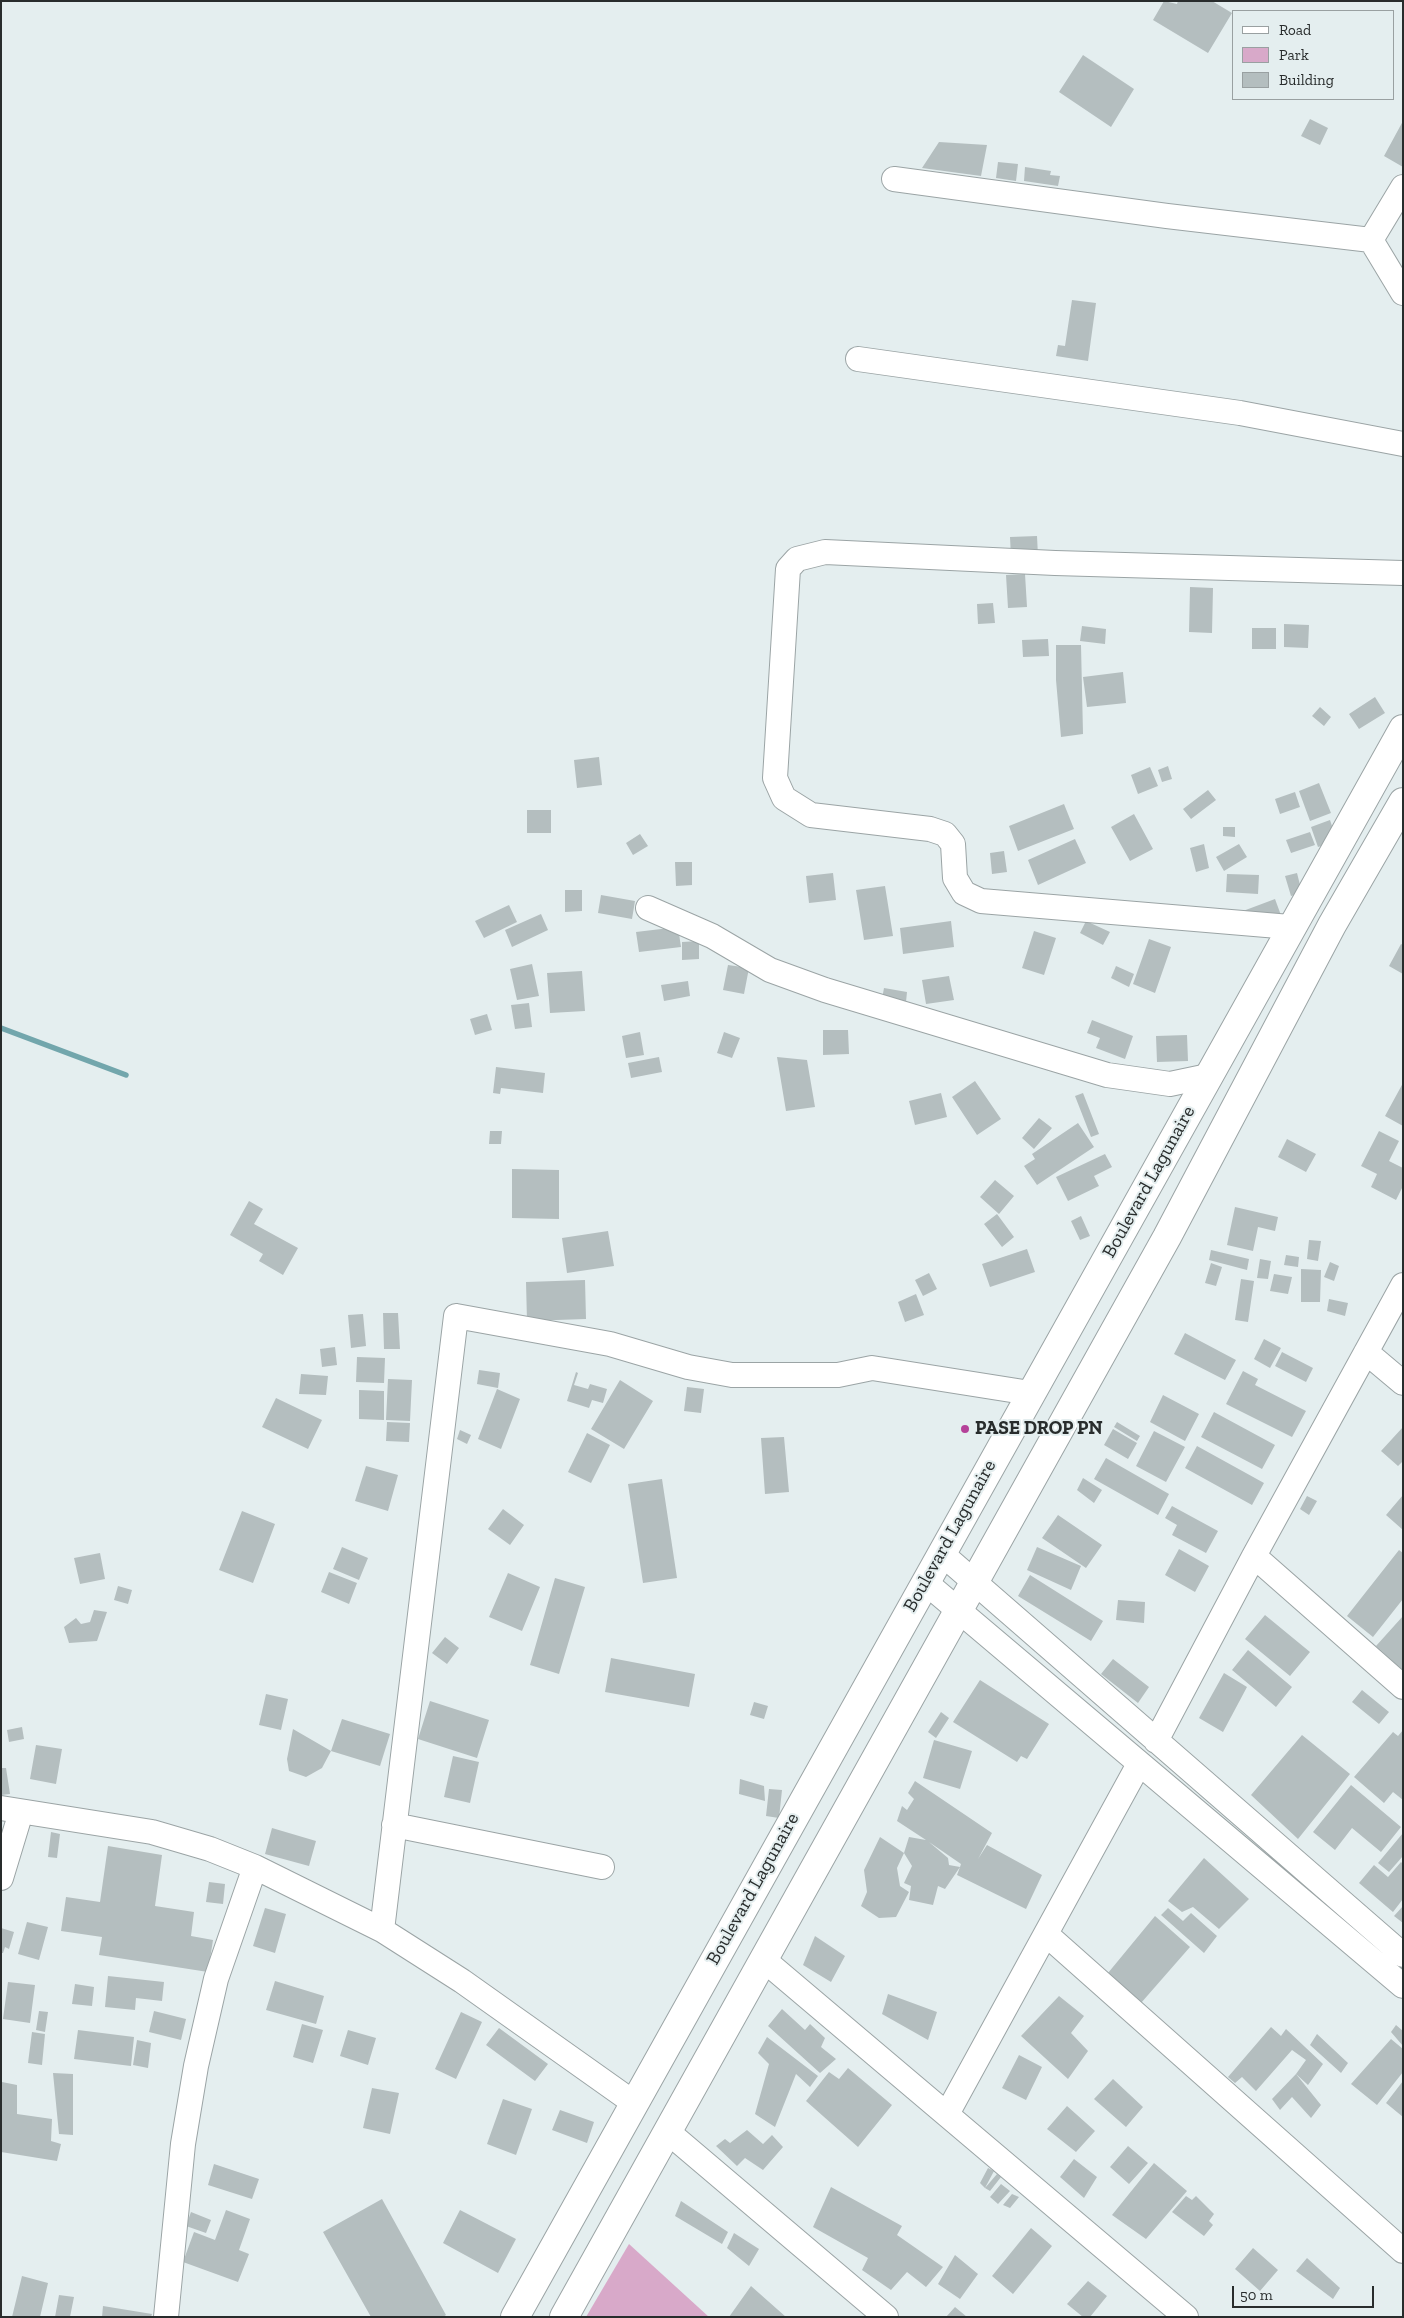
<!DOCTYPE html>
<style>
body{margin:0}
#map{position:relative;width:1404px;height:2318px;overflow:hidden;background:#e4eeef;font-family:"Zilla Slab",serif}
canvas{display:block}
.frame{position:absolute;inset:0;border:2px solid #282c2c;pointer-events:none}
.legend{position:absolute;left:1232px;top:10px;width:162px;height:90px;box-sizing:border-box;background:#e4eeef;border:1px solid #99a0a1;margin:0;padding:6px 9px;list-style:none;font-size:15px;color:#282c2c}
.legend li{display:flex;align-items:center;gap:10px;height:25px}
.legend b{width:25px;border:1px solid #99a0a1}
.scale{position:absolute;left:1232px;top:2286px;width:142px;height:22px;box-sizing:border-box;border:2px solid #282c2c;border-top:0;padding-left:6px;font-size:15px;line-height:18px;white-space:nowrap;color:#282c2c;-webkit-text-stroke:4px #e4eeef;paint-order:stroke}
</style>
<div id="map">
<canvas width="1404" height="2318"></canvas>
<div class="frame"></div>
<ul class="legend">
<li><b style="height:6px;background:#fff"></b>Road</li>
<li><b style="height:14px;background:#d8a9c9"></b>Park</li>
<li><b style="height:14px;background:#b4bebf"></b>Building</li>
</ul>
<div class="scale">50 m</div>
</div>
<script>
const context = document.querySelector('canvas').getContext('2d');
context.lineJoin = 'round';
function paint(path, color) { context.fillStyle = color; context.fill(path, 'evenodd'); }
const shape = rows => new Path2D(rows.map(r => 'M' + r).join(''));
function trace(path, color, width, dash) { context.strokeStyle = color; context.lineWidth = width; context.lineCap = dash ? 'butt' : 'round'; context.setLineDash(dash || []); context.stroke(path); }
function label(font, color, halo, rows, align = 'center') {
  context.font = font + ' "Zilla Slab",serif'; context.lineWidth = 4; context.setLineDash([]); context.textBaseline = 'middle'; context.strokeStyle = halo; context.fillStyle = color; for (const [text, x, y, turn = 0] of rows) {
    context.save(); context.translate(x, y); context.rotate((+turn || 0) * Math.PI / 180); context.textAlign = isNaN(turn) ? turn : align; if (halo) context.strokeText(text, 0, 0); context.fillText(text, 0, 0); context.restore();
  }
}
const green = shape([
 [629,2244,709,2317,586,2317]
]);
const stream = shape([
 [1,1028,126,1075]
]);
const building = shape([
 [1164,1,1177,4,1178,1,1212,1,1232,13,1208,53,1153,20],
 [1083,55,1134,89,1111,127,1059,92],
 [1310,119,1328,128,1320,145,1301,136],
 [1403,121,1403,167,1384,156],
 [939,142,987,145,981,176,922,168],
 [998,162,1018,164,1016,181,996,178],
 [1025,167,1051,171,1050,175,1060,176,1058,186,1024,181],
 [1072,300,1096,303,1088,361,1056,356,1058,345,1065,346],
 [1037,536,1038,556,1011,557,1010,537],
 [1025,574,1027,607,1008,608,1006,575],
 [1190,587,1213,588,1212,633,1189,632],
 [993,603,995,623,978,624,977,604],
 [1284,624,1309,625,1308,648,1284,647],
 [1082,626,1106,629,1105,644,1080,641],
 [1252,628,1276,628,1276,649,1252,649],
 [1048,639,1049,656,1023,657,1022,640],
 [1056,645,1081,645,1083,734,1061,737,1056,680],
 [1123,672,1126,703,1087,707,1083,677],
 [1375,697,1385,713,1359,729,1349,714],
 [1320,707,1331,717,1324,726,1312,716],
 [599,757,602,785,577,788,574,760],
 [1168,766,1172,779,1162,782,1158,770],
 [1150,767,1158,786,1138,794,1131,775],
 [1319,783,1331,813,1310,821,1299,791],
 [1208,790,1216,800,1191,819,1183,809],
 [1295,792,1300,807,1280,814,1275,799],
 [1064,804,1074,829,1018,851,1009,826],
 [527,810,551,810,551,833,527,833],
 [1134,814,1153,849,1130,861,1111,827],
 [1330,820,1337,841,1318,847,1311,827],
 [1223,827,1235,827,1235,837,1223,836],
 [1310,832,1315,845,1291,853,1286,840],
 [640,834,648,846,633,855,626,843],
 [1075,839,1086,863,1038,885,1028,860],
 [1204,844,1209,868,1196,872,1190,848],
 [1239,844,1247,857,1224,871,1216,857],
 [1004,851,1007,872,992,874,990,853],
 [675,862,692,862,692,885,676,886],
 [833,873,836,900,809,903,806,876],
 [1297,873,1302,893,1291,896,1285,876],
 [1227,874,1259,875,1258,894,1226,892],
 [885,886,893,936,864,940,856,890],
 [565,890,582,890,582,911,565,912],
 [601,895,635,901,632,919,598,913],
 [1275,899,1282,918,1243,911],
 [509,905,517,922,484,938,475,921],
 [541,914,548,930,512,947,505,930],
 [951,921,954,947,903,954,900,928],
 [1086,921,1110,932,1103,945,1080,933],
 [678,927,681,947,639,952,636,932],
 [1034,931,1056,938,1044,975,1022,968],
 [1149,939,1171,947,1155,993,1133,984],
 [699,941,699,959,682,960,682,942],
 [1401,944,1403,945,1403,974,1389,966],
 [532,964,539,996,517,1000,510,969],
 [728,965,749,968,744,994,723,990],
 [1116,966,1134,974,1129,987,1111,978],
 [582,971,585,1011,550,1013,547,973],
 [949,976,954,1000,926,1004,922,980],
 [688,981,690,996,664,1001,661,985],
 [884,988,907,992,906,1002,882,999],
 [529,1003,532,1027,515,1029,511,1005],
 [487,1014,492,1030,475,1035,470,1019],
 [1092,1020,1133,1036,1125,1059,1096,1048,1100,1038,1087,1033],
 [823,1030,848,1030,849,1054,823,1055],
 [640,1032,644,1055,626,1058,622,1036],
 [724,1032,740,1038,732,1058,717,1053],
 [1187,1035,1188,1061,1157,1062,1156,1036],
 [659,1057,662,1072,631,1078,628,1063],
 [777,1057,807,1060,815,1107,786,1111],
 [496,1067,545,1073,543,1093,501,1088,500,1094,493,1093],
 [975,1081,1001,1119,977,1135,952,1097],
 [1403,1083,1403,1126,1385,1116],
 [941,1093,947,1117,915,1125,909,1101],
 [1083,1093,1099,1134,1091,1137,1075,1096],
 [1039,1118,1052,1128,1034,1149,1022,1138],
 [1078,1123,1094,1147,1037,1185,1024,1166,1035,1159,1032,1154],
 [490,1131,502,1131,501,1144,489,1144],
 [1379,1131,1399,1141,1389,1161,1403,1168,1403,1186,1396,1200,1371,1187,1377,1174,1361,1166],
 [1287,1139,1316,1154,1306,1172,1278,1157],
 [1105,1154,1112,1167,1094,1176,1099,1186,1068,1201,1056,1177],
 [512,1169,559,1170,559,1219,512,1218],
 [995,1180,1014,1196,999,1214,980,1197],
 [249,1201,263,1209,254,1224,298,1248,283,1275,259,1261,263,1254,230,1235],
 [1235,1207,1278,1217,1275,1231,1258,1227,1253,1251,1227,1245],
 [997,1214,1014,1237,1002,1247,984,1224],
 [1081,1216,1090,1236,1080,1240,1071,1221],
 [608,1231,614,1266,567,1273,562,1238],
 [1309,1240,1321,1241,1318,1261,1307,1259],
 [1027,1249,1035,1272,990,1287,982,1264],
 [1211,1250,1249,1259,1247,1270,1209,1260],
 [1286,1255,1299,1257,1298,1267,1284,1265],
 [1260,1259,1271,1261,1268,1279,1257,1278],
 [1330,1262,1339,1266,1334,1281,1324,1277],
 [1211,1263,1222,1267,1216,1286,1205,1283],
 [1301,1269,1321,1270,1320,1302,1301,1302],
 [929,1273,937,1289,923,1296,915,1280],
 [1274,1274,1292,1277,1288,1294,1270,1291],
 [1241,1279,1254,1281,1248,1322,1235,1320],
 [585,1280,586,1319,527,1321,526,1282],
 [916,1294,924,1315,905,1322,898,1302],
 [1329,1299,1348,1303,1345,1316,1327,1311],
 [383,1313,398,1313,400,1349,384,1349],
 [363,1314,366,1346,351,1348,348,1315],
 [1185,1333,1236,1360,1225,1380,1174,1354],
 [1264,1339,1281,1348,1270,1368,1254,1359],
 [335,1347,337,1365,322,1367,320,1349],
 [1282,1352,1313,1368,1306,1382,1275,1366],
 [357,1357,385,1358,384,1383,356,1382],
 [479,1370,500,1373,498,1388,477,1384],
 [1243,1371,1258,1379,1255,1385,1306,1411,1292,1437,1226,1404],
 [576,1372,578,1373,574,1385,588,1389,590,1384,607,1389,603,1403,592,1400,589,1408,567,1401],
 [301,1374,328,1376,326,1395,299,1394],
 [388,1379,412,1380,410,1421,386,1420],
 [620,1380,653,1401,624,1449,591,1429],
 [687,1387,704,1389,701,1413,684,1411],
 [497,1389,520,1399,501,1449,478,1439],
 [359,1390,384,1391,384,1420,359,1419],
 [1163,1395,1199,1414,1185,1441,1150,1422],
 [276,1398,322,1420,308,1449,262,1427],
 [1214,1412,1275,1445,1262,1469,1201,1437],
 [387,1422,410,1423,409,1442,386,1441],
 [1117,1422,1140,1436,1137,1441,1114,1427],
 [1403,1427,1403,1461,1398,1466,1381,1451],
 [1113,1429,1137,1443,1128,1459,1104,1445],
 [460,1430,471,1435,467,1444,457,1439],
 [1154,1431,1185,1447,1166,1482,1136,1466],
 [587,1433,610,1445,591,1483,568,1472],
 [784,1437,789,1492,765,1494,761,1438],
 [1197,1446,1264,1483,1252,1505,1185,1468],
 [1106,1458,1169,1494,1158,1515,1094,1479],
 [366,1466,398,1475,388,1511,355,1501],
 [1083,1478,1102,1490,1094,1503,1077,1490],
 [662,1479,677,1578,643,1583,628,1484],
 [1403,1495,1403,1530,1386,1515],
 [1307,1496,1317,1501,1309,1515,1300,1509],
 [1172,1506,1218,1531,1206,1553,1172,1535,1177,1525,1165,1518],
 [503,1509,524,1525,510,1545,488,1529],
 [242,1511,275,1524,253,1583,219,1570],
 [1058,1515,1102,1545,1086,1568,1042,1538],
 [342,1547,368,1558,359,1580,333,1569],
 [1037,1547,1081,1566,1071,1590,1027,1570],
 [1179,1549,1209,1566,1195,1592,1165,1575],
 [1399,1550,1403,1553,1403,1599,1373,1637,1347,1616],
 [100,1553,105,1579,80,1584,74,1558],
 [329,1572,357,1583,349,1604,321,1592],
 [508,1573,540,1587,522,1631,489,1617],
 [1030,1575,1103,1621,1091,1641,1018,1596],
 [555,1578,585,1587,559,1674,530,1665],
 [118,1586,132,1590,128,1604,114,1600],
 [1118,1600,1145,1602,1144,1623,1116,1620],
 [94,1610,107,1612,97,1641,69,1643,64,1627,76,1618,81,1624,90,1622],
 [1265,1615,1310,1652,1290,1676,1245,1639],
 [1403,1616,1403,1670,1376,1646],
 [445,1637,459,1648,447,1664,432,1653],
 [1248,1650,1292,1687,1276,1707,1232,1670],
 [611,1658,695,1674,689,1707,605,1692],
 [1113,1659,1149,1687,1138,1703,1101,1674],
 [1224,1673,1247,1687,1223,1732,1199,1718],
 [980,1680,1049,1724,1027,1759,1021,1756,1017,1762,953,1722],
 [1362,1690,1389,1712,1379,1724,1352,1702],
 [266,1694,288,1699,281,1730,259,1725],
 [430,1701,489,1720,477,1758,418,1739],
 [754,1702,768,1706,764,1719,750,1715],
 [941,1712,949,1718,936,1738,928,1732],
 [342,1719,390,1734,380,1766,331,1751],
 [22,1727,24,1739,9,1742,7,1730],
 [293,1729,331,1751,322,1768,306,1777,289,1771,287,1759],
 [1403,1730,1403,1800,1393,1792,1384,1803,1354,1777,1393,1732,1398,1736],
 [1302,1735,1350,1774,1298,1839,1251,1795],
 [934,1740,972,1751,960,1789,923,1778],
 [36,1745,62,1749,56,1784,30,1779],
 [453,1756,479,1762,470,1803,444,1797],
 [1,1768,6,1768,10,1794,1,1795],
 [740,1779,764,1786,765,1801,739,1794],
 [915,1781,992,1833,978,1859,987,1845,1042,1875,1026,1909,957,1875,960,1867,945,1889,938,1886,933,1905,909,1900,911,1886,904,1883,912,1866,904,1853,909,1837,926,1840,897,1821,902,1806,907,1810,914,1799,908,1793],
 [929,1842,961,1864,960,1867,949,1865,948,1858],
 [1351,1785,1401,1827,1381,1852,1352,1828,1335,1850,1313,1832],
 [769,1789,782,1790,779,1818,766,1816],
 [272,1828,316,1841,309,1866,265,1854],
 [51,1832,60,1834,57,1858,48,1857],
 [1403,1833,1403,1856,1389,1872,1378,1863],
 [880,1837,904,1853,897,1868,900,1886,909,1892,896,1917,879,1918,861,1906,867,1892,864,1870],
 [108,1846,162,1855,155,1906,194,1912,191,1936,213,1940,208,1972,99,1955,102,1937,61,1931,66,1897,100,1902],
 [1204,1858,1249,1899,1219,1929,1193,1907,1182,1912,1168,1901],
 [1401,1862,1403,1864,1403,1899,1393,1912,1359,1883,1374,1865,1388,1877],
 [209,1882,225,1884,223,1904,206,1902],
 [1403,1906,1403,1923,1394,1916],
 [265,1908,286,1914,275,1953,253,1946],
 [1168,1908,1183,1921,1191,1913,1217,1936,1204,1953,1161,1915],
 [1155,1916,1190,1947,1141,2003,1108,1973],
 [27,1922,48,1927,39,1960,18,1954],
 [1,1928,14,1932,9,1949,5,1947,3,1953,1,1953],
 [815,1936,845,1956,831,1982,803,1965],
 [108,1976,164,1982,162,2001,136,1998,135,2010,105,2007],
 [275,1981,324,1996,316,2024,266,2010],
 [8,1982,35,1985,30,2023,3,2019],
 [75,1984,94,1987,92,2006,72,2004],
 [888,1994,937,2012,928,2040,882,2014],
 [1059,1996,1084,2016,1071,2033,1088,2051,1068,2079,1021,2036],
 [782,2009,805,2030,810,2024,825,2038,821,2047,836,2059,820,2073,768,2026],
 [39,2011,48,2012,45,2032,36,2030],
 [154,2011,186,2019,181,2040,149,2032],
 [461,2012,482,2022,456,2079,435,2069],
 [302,2024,323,2030,313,2063,293,2057],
 [1396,2025,1403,2031,1403,2046,1391,2032],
 [1271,2027,1281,2036,1286,2029,1323,2064,1308,2085,1296,2074,1306,2060,1292,2050,1256,2091,1242,2077,1235,2083,1228,2077],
 [499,2028,548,2064,535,2081,486,2045],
 [78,2030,134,2037,131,2066,74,2059],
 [348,2030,376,2038,368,2065,340,2056],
 [32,2032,45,2034,42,2065,28,2063],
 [1317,2034,1348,2063,1341,2073,1310,2045],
 [767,2037,818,2076,810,2087,796,2074,775,2127,755,2114,769,2064,758,2053],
 [1391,2039,1403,2049,1403,2072,1377,2105,1351,2084],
 [137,2040,151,2043,148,2068,133,2065],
 [1019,2055,1042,2067,1026,2100,1002,2088],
 [848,2068,892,2105,858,2147,806,2101,829,2072,839,2079],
 [53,2073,73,2074,73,2135,59,2134],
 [1296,2074,1321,2105,1311,2118,1292,2097,1280,2110,1272,2099],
 [1113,2079,1143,2107,1126,2127,1094,2099],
 [1403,2081,1403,2117,1386,2103],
 [2,2082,17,2085,17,2114,52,2119,51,2141,61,2144,57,2161,1,2152],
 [372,2088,399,2093,390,2134,363,2128],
 [503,2099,532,2109,516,2155,487,2144],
 [1067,2106,1095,2131,1076,2152,1047,2129],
 [560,2110,594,2122,587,2143,552,2130],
 [747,2130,763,2144,772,2135,783,2147,763,2170,745,2158,737,2166,716,2146,725,2139,730,2143],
 [1128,2146,1148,2163,1129,2184,1110,2167],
 [1074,2159,1097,2177,1084,2198,1060,2177],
 [1154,2163,1187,2191,1146,2239,1112,2215],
 [214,2164,259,2179,252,2199,208,2185],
 [988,2168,994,2171,985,2188,980,2183],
 [997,2174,1001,2177,990,2191,985,2188],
 [1001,2184,1010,2191,998,2204,990,2197],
 [831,2187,902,2226,897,2235,943,2267,926,2287,907,2272,891,2290,862,2270,868,2258,813,2227],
 [1012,2194,1019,2197,1010,2208,1003,2205],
 [1186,2196,1192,2200,1196,2196,1214,2214,1209,2221,1213,2225,1204,2236,1172,2212],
 [382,2199,446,2315,443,2317,371,2317,323,2232],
 [681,2201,728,2232,722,2244,675,2216],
 [226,2210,250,2219,239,2250,249,2254,238,2282,183,2262,194,2232,215,2240],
 [460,2210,516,2239,498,2273,443,2243],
 [191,2212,211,2220,206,2233,186,2226],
 [1031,2228,1052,2246,1013,2294,992,2276],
 [734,2233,759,2249,749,2266,727,2248],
 [1253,2248,1278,2270,1260,2291,1235,2269],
 [955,2255,978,2274,960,2299,938,2284],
 [1307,2258,1340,2288,1333,2299,1296,2271],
 [22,2276,48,2283,40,2317,12,2317],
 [1088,2281,1107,2296,1090,2317,1083,2317,1067,2304],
 [751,2286,786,2317,729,2317],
 [59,2295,74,2297,70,2317,55,2317],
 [103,2306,152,2314,151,2317,102,2317],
 [955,2307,967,2317,946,2317]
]);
const minor = shape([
 [894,179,1167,216,1371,240],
 [1403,187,1371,240,1403,293],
 [858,359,1240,413,1403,444],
 [648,908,712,936,770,970,825,990,1107,1075,1170,1084,1208,1076],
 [1290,927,981,901,964,893,955,878,953,844,945,834,930,829,811,815,784,798,775,778,788,569,797,559,825,552,1055,563,1403,573],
 [1366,1352,1403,1383],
 [941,1553,1403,1955],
 [1254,1556,1403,1687],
 [925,1582,1403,1986],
 [1156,1741,1254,1556,1403,1285],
 [1,1808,152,1832,210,1849,255,1867,382,1930,462,1981,634,2103],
 [394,1825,602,1867],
 [1,1878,21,1812],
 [382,1930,456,1316,610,1344,688,1367,732,1375,838,1375,872,1368,1030,1393],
 [1047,1935,1403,2251],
 [764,1960,1186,2317],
 [947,2114,1139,1764],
 [668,2132,886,2317],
 [166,2317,183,2144,196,2066,216,1979,255,1867]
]);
const major = shape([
 [515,2317,1403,729],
 [564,2317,1167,1237,1332,925,1403,802]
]);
const markers = [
 [965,1429,5,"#b54199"]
];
const streetNames = [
 ["Boulevard Lagunaire",1149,1182,-61],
 ["Boulevard Lagunaire",950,1536,-61],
 ["Boulevard Lagunaire",753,1889,-61]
];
const poiNames = [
 ["PASE DROP PN",975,1429]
];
paint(green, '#d8a9c9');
trace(stream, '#72a6ac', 5.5);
paint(building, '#b4bebf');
trace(minor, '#9ba4a5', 26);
trace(major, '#9ba4a5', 30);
trace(minor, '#fff', 24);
trace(major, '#fff', 28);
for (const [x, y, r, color] of markers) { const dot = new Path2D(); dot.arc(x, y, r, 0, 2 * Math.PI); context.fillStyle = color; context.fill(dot); trace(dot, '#e4eeef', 2); }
label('19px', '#282c2c', '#e4eeef', streetNames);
label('bold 19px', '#282c2c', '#e4eeef', poiNames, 'left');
</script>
